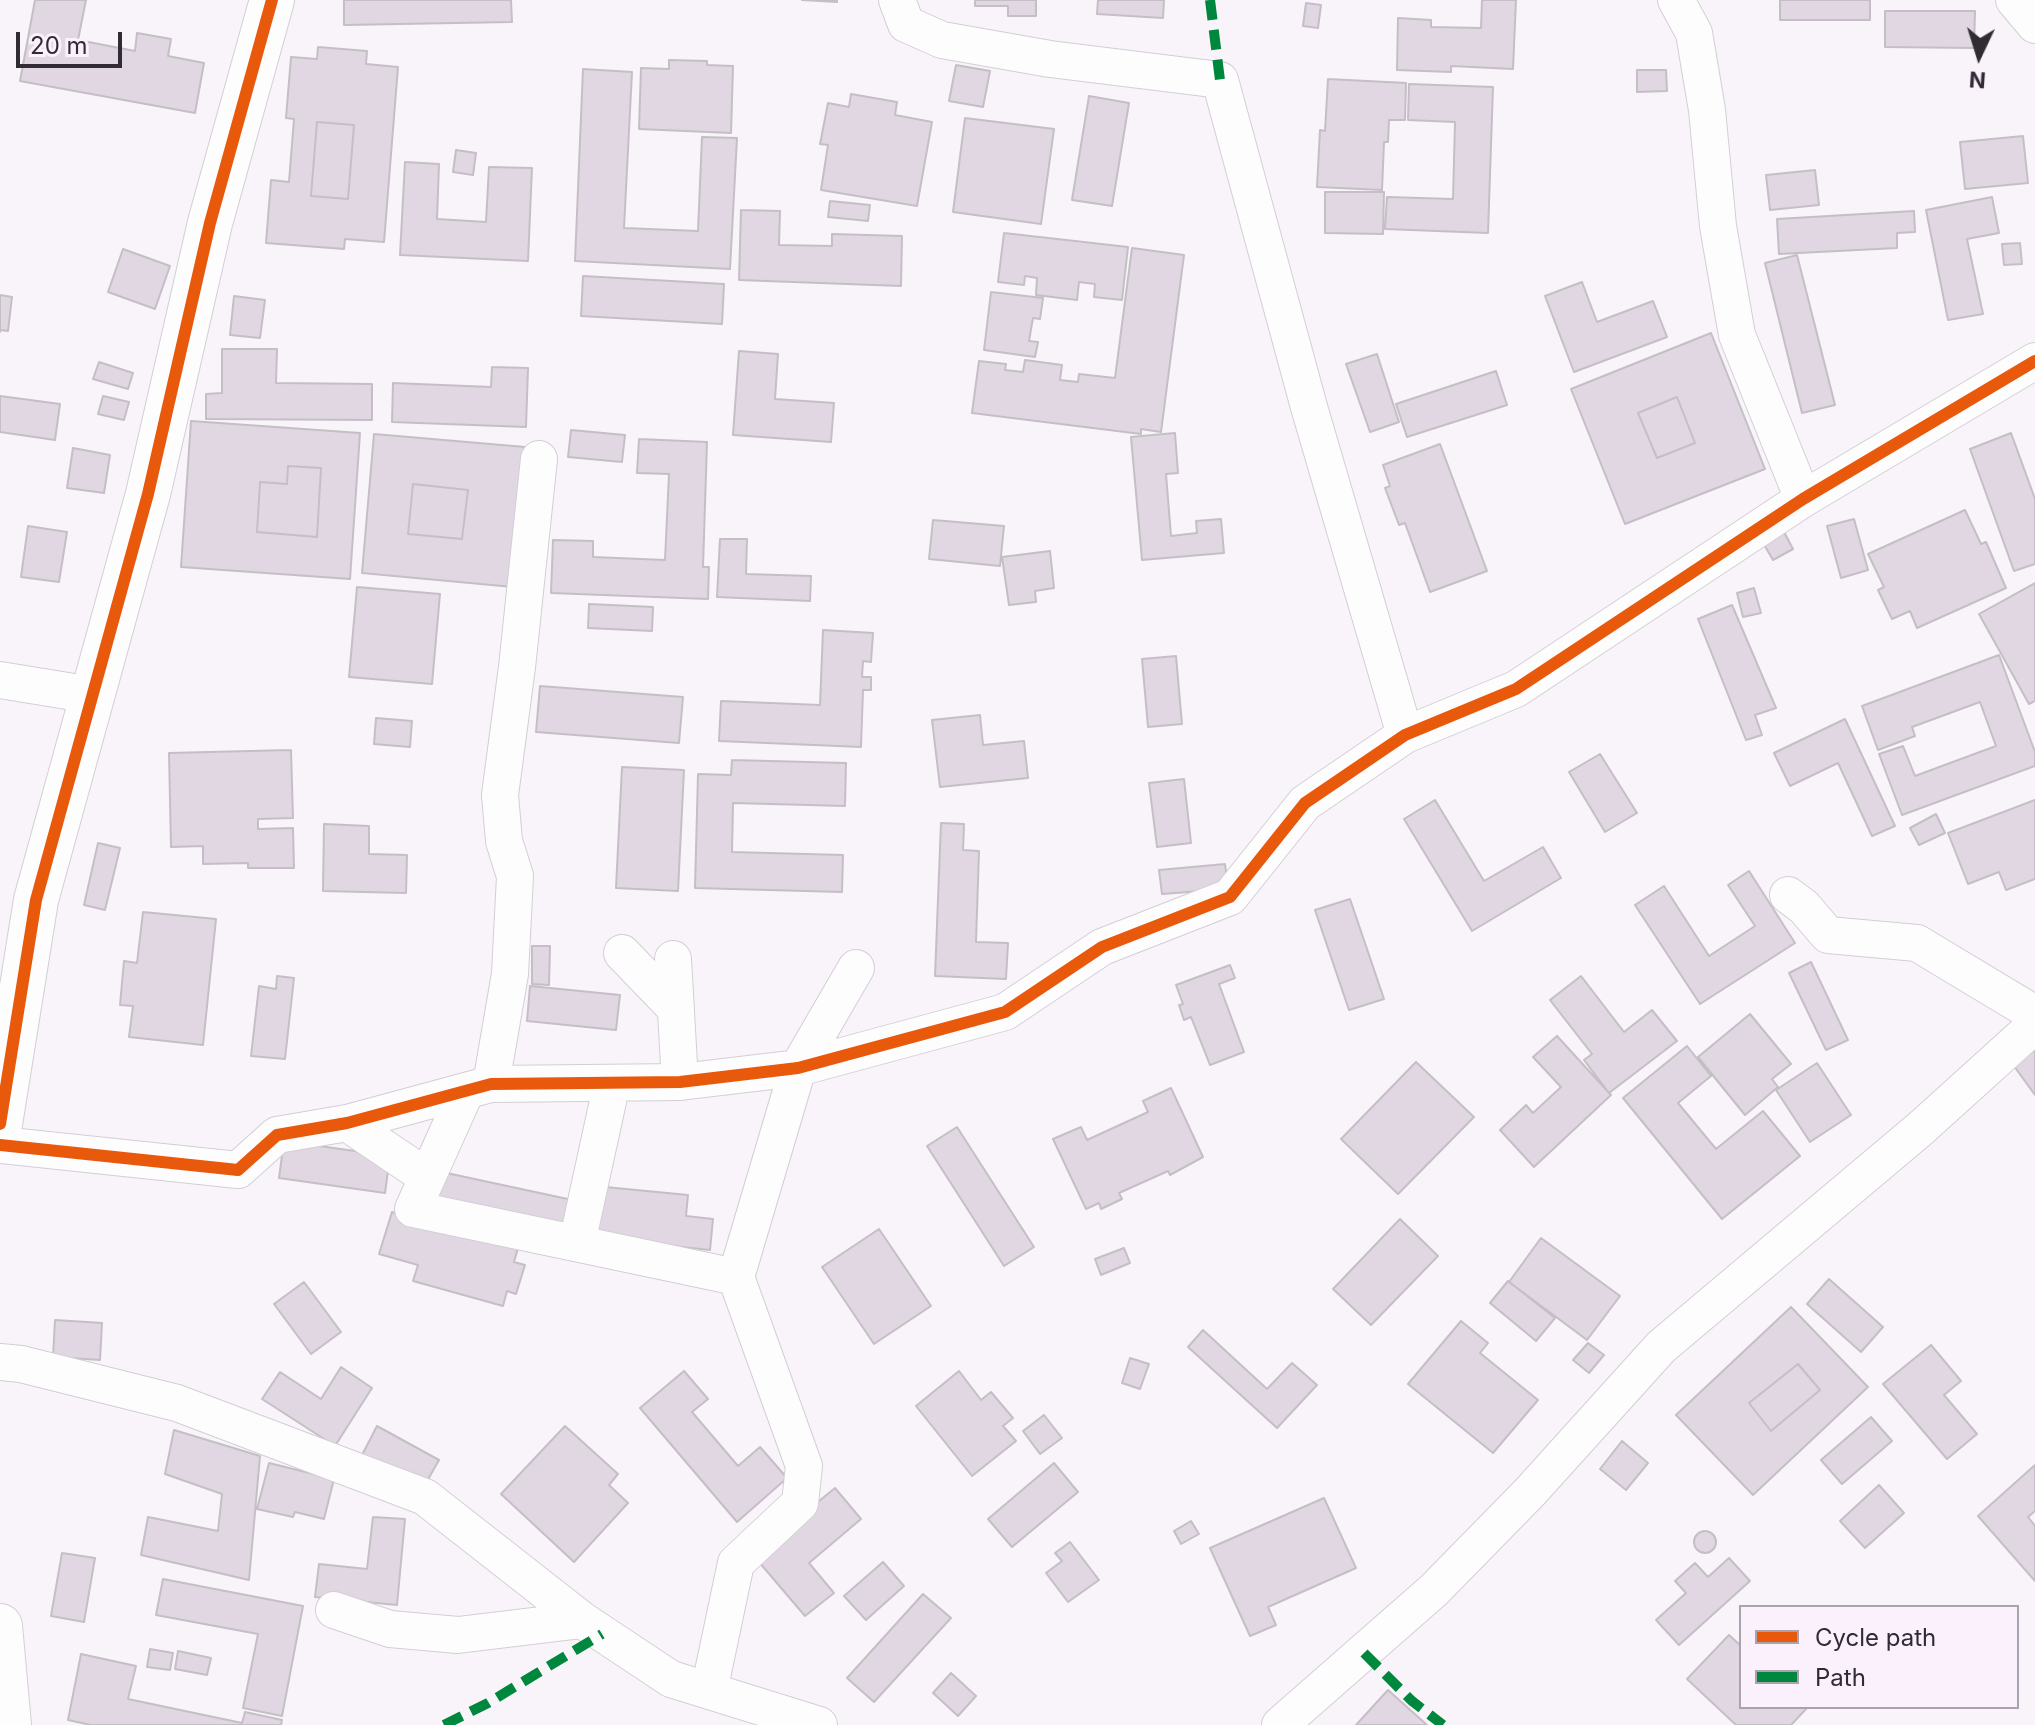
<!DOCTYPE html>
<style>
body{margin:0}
#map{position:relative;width:2035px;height:1725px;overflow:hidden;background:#f9f4fa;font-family:Inter,sans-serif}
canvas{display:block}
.legend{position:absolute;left:1739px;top:1605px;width:280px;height:104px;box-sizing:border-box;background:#faf1fd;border:2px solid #aaa2ac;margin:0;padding:10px 14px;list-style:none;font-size:24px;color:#312c33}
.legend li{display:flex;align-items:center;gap:16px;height:40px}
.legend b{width:40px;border:2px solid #aaa2ac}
.north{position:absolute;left:1939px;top:16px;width:80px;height:80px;-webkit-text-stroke:6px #faf1fd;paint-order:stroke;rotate:184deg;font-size:22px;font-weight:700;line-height:32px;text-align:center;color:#312c33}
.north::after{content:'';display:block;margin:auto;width:28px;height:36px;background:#312c33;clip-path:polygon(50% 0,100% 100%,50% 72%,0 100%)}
.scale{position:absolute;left:16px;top:32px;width:106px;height:36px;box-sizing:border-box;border:4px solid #312c33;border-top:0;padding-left:10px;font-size:24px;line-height:28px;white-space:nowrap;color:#312c33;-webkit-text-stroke:6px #faf1fd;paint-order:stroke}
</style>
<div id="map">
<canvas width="2035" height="1725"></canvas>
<ul class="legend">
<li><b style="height:10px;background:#e8590c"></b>Cycle path</li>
<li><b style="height:10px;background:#00873e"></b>Path</li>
</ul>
<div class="north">N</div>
<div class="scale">20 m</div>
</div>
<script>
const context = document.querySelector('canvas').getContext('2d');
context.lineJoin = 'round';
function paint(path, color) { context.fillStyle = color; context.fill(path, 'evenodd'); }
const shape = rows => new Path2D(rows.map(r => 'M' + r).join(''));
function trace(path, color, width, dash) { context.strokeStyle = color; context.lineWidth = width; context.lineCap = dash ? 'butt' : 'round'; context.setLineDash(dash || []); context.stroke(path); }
const building = shape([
 [35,0,86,0,78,40,135,51,137,33,171,39,168,56,204,63,195,113,20,81,35,0],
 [344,0,511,0,512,22,344,25,344,0],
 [802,0,837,0,837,2,802,0],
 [975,0,1036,0,1036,16,1008,16,1008,6,975,6,975,0],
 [1098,0,1164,0,1163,18,1097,14,1098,0],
 [1482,0,1516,0,1513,69,1451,66,1451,72,1397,70,1398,18,1431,20,1431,27,1481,28,1482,0],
 [1780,0,1870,0,1870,20,1780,20,1780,0],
 [1306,3,1321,5,1318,28,1303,26,1306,3],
 [1885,11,1975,11,1974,48,1885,47,1885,11],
 [318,47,367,51,366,64,398,67,384,242,345,239,344,249,266,243,271,180,289,182,294,119,286,118,291,57,317,59,318,47],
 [317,122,354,125,348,199,311,196,317,122],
 [669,60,707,61,707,65,733,66,731,133,639,129,641,68,669,69,669,60],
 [956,65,990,71,983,107,949,101,956,65],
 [583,69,632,72,624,228,698,231,702,137,737,138,730,269,575,261,583,69],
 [1637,70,1666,70,1667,91,1637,92,1637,70],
 [1328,79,1406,83,1405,120,1389,120,1388,142,1384,142,1382,190,1317,187,1320,130,1325,131,1328,79],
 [1409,84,1493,87,1488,233,1385,229,1387,197,1453,199,1455,122,1408,120,1409,84],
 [851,94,897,102,895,115,932,122,917,206,821,190,828,145,820,144,828,103,849,107,851,94],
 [1089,96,1129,103,1112,206,1072,200,1089,96],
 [965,118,1054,129,1041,224,953,212,965,118],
 [317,122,354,125,348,199,311,196,317,122],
 [2023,136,2028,183,1965,189,1960,142,2023,136],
 [456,150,476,153,473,175,453,172,456,150],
 [405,162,439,164,437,219,486,222,489,167,532,168,528,261,400,255,405,162],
 [1815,170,1819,205,1770,210,1766,175,1815,170],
 [1325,192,1384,192,1383,234,1325,233,1325,192],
 [1992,197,1999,233,1967,239,1983,314,1948,320,1926,210,1992,197],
 [830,201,870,205,868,221,828,217,830,201],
 [741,210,780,211,779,245,832,246,832,234,902,236,901,286,739,280,741,210],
 [1914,211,1915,232,1897,233,1897,248,1779,254,1777,219,1914,211],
 [1004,233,1128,247,1122,300,1094,297,1095,284,1079,282,1077,300,1036,295,1037,278,1025,276,1024,285,998,282,1004,233],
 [2020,243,2022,264,2004,265,2002,244,2020,243],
 [1132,248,1184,255,1161,432,1141,429,1141,434,972,413,979,361,1006,364,1005,370,1023,372,1025,360,1062,365,1060,380,1078,382,1079,374,1115,378,1132,248],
 [123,249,170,266,155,309,108,292,123,249],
 [1797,255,1835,405,1802,413,1765,263,1797,255],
 [583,276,724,284,722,324,581,316,583,276],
 [1582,282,1597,322,1653,301,1667,337,1574,372,1545,296,1582,282],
 [991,292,1043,298,1040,319,1033,318,1029,341,1038,342,1035,357,984,350,991,292],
 [0,295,12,297,8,331,0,330,0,332,0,295],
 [234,296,265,300,260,338,230,335,234,296],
 [1711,333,1765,469,1625,524,1571,389,1711,333],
 [1677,397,1695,443,1657,458,1638,413,1677,397],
 [222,349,277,349,276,383,372,384,372,420,206,419,206,394,222,393,222,349],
 [739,351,778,354,775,399,834,403,831,442,733,435,739,351],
 [1377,354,1399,422,1370,432,1346,364,1377,354],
 [99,362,133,373,128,389,93,379,99,362],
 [492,367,528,368,526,427,392,422,393,383,491,387,492,367],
 [1496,371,1507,405,1407,437,1396,404,1496,371],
 [0,396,60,404,55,440,0,432,0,396],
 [103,396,129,402,124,420,98,414,103,396],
 [1677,397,1695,443,1657,458,1638,413,1677,397],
 [191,421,360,433,350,579,181,567,191,421],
 [288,466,321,468,317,537,257,532,260,482,287,484,288,466],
 [571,430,625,435,622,462,568,457,571,430],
 [1175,433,1178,473,1166,474,1171,536,1197,533,1196,521,1221,519,1224,553,1142,560,1131,437,1175,433],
 [2011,433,2035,499,2035,564,2014,571,1970,449,2011,433],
 [374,434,525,447,513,587,362,573,374,434],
 [413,484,468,490,462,539,408,534,413,484],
 [639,439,707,442,703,567,709,567,708,599,551,593,553,540,593,541,593,557,665,560,669,474,637,473,639,439],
 [1440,444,1487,571,1430,592,1405,523,1399,525,1385,488,1390,486,1383,465,1440,444],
 [73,448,110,455,104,493,67,488,73,448],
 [288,466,321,468,317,537,257,532,260,482,287,484,288,466],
 [413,484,468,490,462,539,408,534,413,484],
 [1965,510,1981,544,1986,542,2006,588,1917,628,1910,611,1892,619,1878,590,1884,587,1868,554,1965,510],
 [1854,519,1868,570,1841,578,1827,526,1854,519],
 [933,520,1004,526,1000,566,929,559,933,520],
 [28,526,67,532,59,582,21,577,28,526],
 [1784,532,1793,549,1773,560,1763,543,1784,532],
 [720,539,747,539,746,574,811,576,810,601,717,597,720,539],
 [1050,551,1054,588,1035,591,1036,602,1009,605,1002,557,1050,551],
 [2035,583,2035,701,2029,704,1979,614,2035,583],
 [357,587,440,594,432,684,349,677,357,587],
 [1754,588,1761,613,1743,617,1737,593,1754,588],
 [589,604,653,607,652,631,588,628,589,604],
 [1732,605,1776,708,1755,715,1762,735,1746,740,1698,619,1732,605],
 [823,630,873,633,871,662,863,661,862,677,871,677,871,690,863,690,861,747,719,741,721,701,820,705,823,630],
 [1999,655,2035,752,2035,766,1902,815,1879,754,1903,746,1915,776,1996,746,1980,702,1912,727,1915,736,1878,750,1862,706,1999,655],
 [1176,656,1182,724,1148,727,1142,659,1176,656],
 [540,686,683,697,679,743,536,732,540,686],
 [980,715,983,745,1024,741,1028,778,940,787,932,720,980,715],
 [376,718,412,721,410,747,374,744,376,718],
 [1845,719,1895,826,1872,836,1838,763,1790,786,1774,753,1845,719],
 [291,750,293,818,258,819,258,829,293,828,294,868,248,868,248,863,203,864,203,846,171,847,169,753,291,750],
 [1600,754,1637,813,1605,832,1569,772,1600,754],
 [732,760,846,763,845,806,733,803,732,852,843,855,842,892,695,888,698,774,731,775,732,760],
 [622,767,684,770,678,891,616,888,622,767],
 [1184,779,1191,843,1157,847,1149,783,1184,779],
 [1435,800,1484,881,1543,847,1561,878,1472,931,1404,819,1435,800],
 [2035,800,2035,879,2006,890,1999,872,1968,884,1948,833,2035,800],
 [1936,814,1945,833,1919,845,1910,828,1936,814],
 [941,823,964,824,963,850,979,851,976,942,1008,943,1006,979,935,976,941,823],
 [324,824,369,826,369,854,407,855,406,893,323,891,324,824],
 [98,843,120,848,105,910,84,905,98,843],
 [1225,864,1228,889,1162,894,1159,870,1225,864],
 [1749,871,1795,943,1700,1004,1635,905,1664,886,1709,956,1755,926,1728,885,1749,871],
 [1350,899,1384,999,1349,1010,1315,910,1350,899],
 [143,912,216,919,203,1045,129,1037,133,1006,120,1005,124,961,137,963,143,912],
 [532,946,550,946,549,985,532,984,532,946],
 [1811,962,1848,1040,1826,1050,1789,973,1811,962],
 [1230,965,1235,978,1219,984,1244,1052,1210,1065,1191,1017,1184,1020,1179,1005,1183,1004,1176,985,1230,965],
 [277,976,294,978,285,1059,251,1056,259,986,276,989,277,976],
 [1581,976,1624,1032,1652,1010,1677,1041,1609,1093,1584,1060,1592,1054,1550,1000,1581,976],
 [530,986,620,995,616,1030,527,1021,530,986],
 [1750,1014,1791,1064,1772,1079,1778,1087,1745,1115,1698,1057,1750,1014],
 [1557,1036,1611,1095,1534,1167,1500,1130,1526,1105,1533,1113,1561,1087,1533,1057,1557,1036],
 [1687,1046,1711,1076,1678,1103,1716,1149,1763,1111,1800,1156,1722,1219,1623,1098,1687,1046],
 [2031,1047,2035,1053,2035,1095,2011,1062,2031,1047],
 [1416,1062,1474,1117,1398,1194,1341,1139,1416,1062],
 [1817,1063,1851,1115,1810,1142,1776,1090,1817,1063],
 [1171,1088,1203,1157,1170,1175,1168,1171,1119,1193,1122,1199,1101,1209,1099,1203,1086,1209,1053,1139,1081,1127,1087,1140,1148,1112,1143,1101,1171,1088],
 [957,1127,1034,1247,1004,1266,927,1146,957,1127],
 [284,1141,390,1156,385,1193,279,1178,284,1141],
 [442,1172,577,1201,569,1237,434,1208,442,1172],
 [595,1186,688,1195,686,1216,713,1219,710,1250,590,1237,595,1186],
 [392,1212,518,1248,514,1262,525,1265,516,1294,507,1291,503,1306,413,1281,418,1265,379,1254,392,1212],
 [1400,1219,1438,1256,1371,1325,1333,1289,1400,1219],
 [879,1229,931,1306,874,1344,822,1267,879,1229],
 [1541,1238,1620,1296,1587,1340,1509,1282,1541,1238],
 [1124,1248,1130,1263,1101,1275,1095,1259,1124,1248],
 [1829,1279,1883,1327,1861,1352,1807,1304,1829,1279],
 [1508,1281,1555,1318,1536,1341,1490,1303,1508,1281],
 [304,1282,341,1332,311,1354,274,1304,304,1282],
 [1791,1307,1868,1387,1753,1495,1676,1415,1791,1307],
 [1798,1364,1820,1390,1771,1431,1749,1403,1798,1364],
 [55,1320,102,1323,100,1360,53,1357,55,1320],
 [1461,1321,1488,1343,1480,1353,1538,1400,1493,1453,1408,1384,1461,1321],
 [1203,1330,1267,1389,1292,1363,1317,1385,1277,1428,1188,1347,1203,1330],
 [1588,1343,1604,1355,1589,1373,1573,1360,1588,1343],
 [1931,1345,1961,1381,1944,1395,1977,1434,1947,1459,1883,1384,1931,1345],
 [1130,1358,1149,1364,1140,1389,1122,1383,1130,1358],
 [1798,1364,1820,1390,1771,1431,1749,1403,1798,1364],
 [341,1367,372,1388,335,1446,262,1399,280,1372,321,1399,341,1367],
 [684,1371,708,1399,692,1412,738,1466,760,1447,787,1478,737,1522,640,1408,684,1371],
 [959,1371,981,1400,991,1392,1013,1418,1003,1426,1016,1441,972,1476,916,1406,959,1371],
 [1044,1415,1062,1438,1040,1454,1023,1431,1044,1415],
 [1871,1417,1892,1441,1842,1484,1821,1460,1871,1417],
 [377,1426,439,1460,422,1490,361,1457,377,1426],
 [565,1426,618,1474,609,1485,628,1503,574,1562,501,1494,565,1426],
 [174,1430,260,1456,249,1580,141,1555,148,1517,218,1531,222,1494,165,1474,174,1430],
 [1622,1441,1648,1463,1626,1490,1600,1469,1622,1441],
 [269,1463,334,1479,324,1519,295,1512,293,1517,257,1509,269,1463],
 [1054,1463,1078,1492,1012,1547,988,1519,1054,1463],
 [2035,1465,2035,1511,2028,1517,2035,1526,2035,1581,1978,1516,2035,1465],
 [1879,1485,1904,1513,1865,1548,1840,1521,1879,1485],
 [835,1488,861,1519,809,1563,834,1593,805,1616,753,1555,835,1488],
 [1324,1498,1356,1568,1268,1607,1276,1625,1250,1636,1210,1548,1324,1498],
 [373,1517,405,1519,397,1605,315,1597,319,1564,367,1569,373,1517],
 [1191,1521,1199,1534,1181,1544,1174,1531,1191,1521],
 '1694 1542a11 11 0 1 1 22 0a11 11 0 1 1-22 0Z',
 [1070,1542,1099,1580,1068,1602,1046,1573,1062,1561,1055,1553,1070,1542],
 [62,1553,95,1558,84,1622,51,1616,62,1553],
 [1729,1558,1750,1581,1679,1645,1656,1620,1686,1593,1675,1581,1695,1563,1708,1577,1729,1558],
 [883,1562,904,1586,866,1620,844,1596,883,1562],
 [163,1579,303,1606,282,1716,243,1708,258,1634,156,1615,163,1579],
 [923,1594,951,1618,874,1702,847,1678,923,1594],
 [1729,1635,1741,1646,1741,1707,1805,1707,1807,1708,1791,1725,1736,1725,1687,1679,1729,1635],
 [150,1649,173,1653,170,1670,147,1667,150,1649],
 [178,1651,211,1658,207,1675,175,1669,178,1651],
 [81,1654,136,1666,128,1699,242,1723,245,1712,282,1720,281,1725,91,1725,68,1720,81,1654],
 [951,1673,976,1696,958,1716,933,1693,951,1673],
 [1388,1690,1427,1725,1356,1725,1388,1690]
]);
const minor = shape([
 [897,0,906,24,942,40,1050,59,1220,80,1309,407,1405,735],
 [1676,0,1694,33,1707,110,1718,226,1737,335,1803,499],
 [2014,0,2035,25],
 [0,680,92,695],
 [1788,895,1804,907,1828,935,1917,943,2035,1014],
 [622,953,676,1009],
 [673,959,680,1082],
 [491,1084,510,974,515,876,504,841,500,795,517,667,539,459],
 [466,1091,413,1209,736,1277],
 [347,1123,427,1177],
 [0,1145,238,1170,277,1135,347,1123,491,1084,680,1082,798,1068,1005,1012,1102,947,1230,897,1305,803,1405,735,1516,689,1803,499,2035,361],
 [577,1243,612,1083],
 [0,1362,21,1364,177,1403,425,1497,582,1620,671,1679,819,1725],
 [334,1610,390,1629,458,1635,582,1620],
 [709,1691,736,1563,800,1503,804,1466,736,1277,798,1068,856,968],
 [1280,1725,1434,1590,1530,1492,1661,1347,1920,1129,2035,1025]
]);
const tertiary = shape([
 [0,1124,36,900,148,494,210,223,272,0],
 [0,1626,9,1725]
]);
const quiet = shape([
 [1210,0,1220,80],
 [1364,1653,1412,1701,1443,1725],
 [444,1725,488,1703,602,1634]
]);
const cycleway = shape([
 [0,1124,36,900,148,494,210,223,272,0],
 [0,1145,238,1170,277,1135,347,1123,491,1084,680,1082,798,1068,1005,1012,1102,947,1230,897,1305,803,1405,735,1516,689,1803,499,2035,361]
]);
paint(building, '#e0d7e2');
trace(building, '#c4bfc5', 2);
trace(minor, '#d3ced5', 38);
trace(tertiary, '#d3ced5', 46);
trace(minor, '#fefdfe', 36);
trace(tertiary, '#fefdfe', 44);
trace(quiet, '#00873e', 10, [20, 10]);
trace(cycleway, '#e8590c', 12);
</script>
